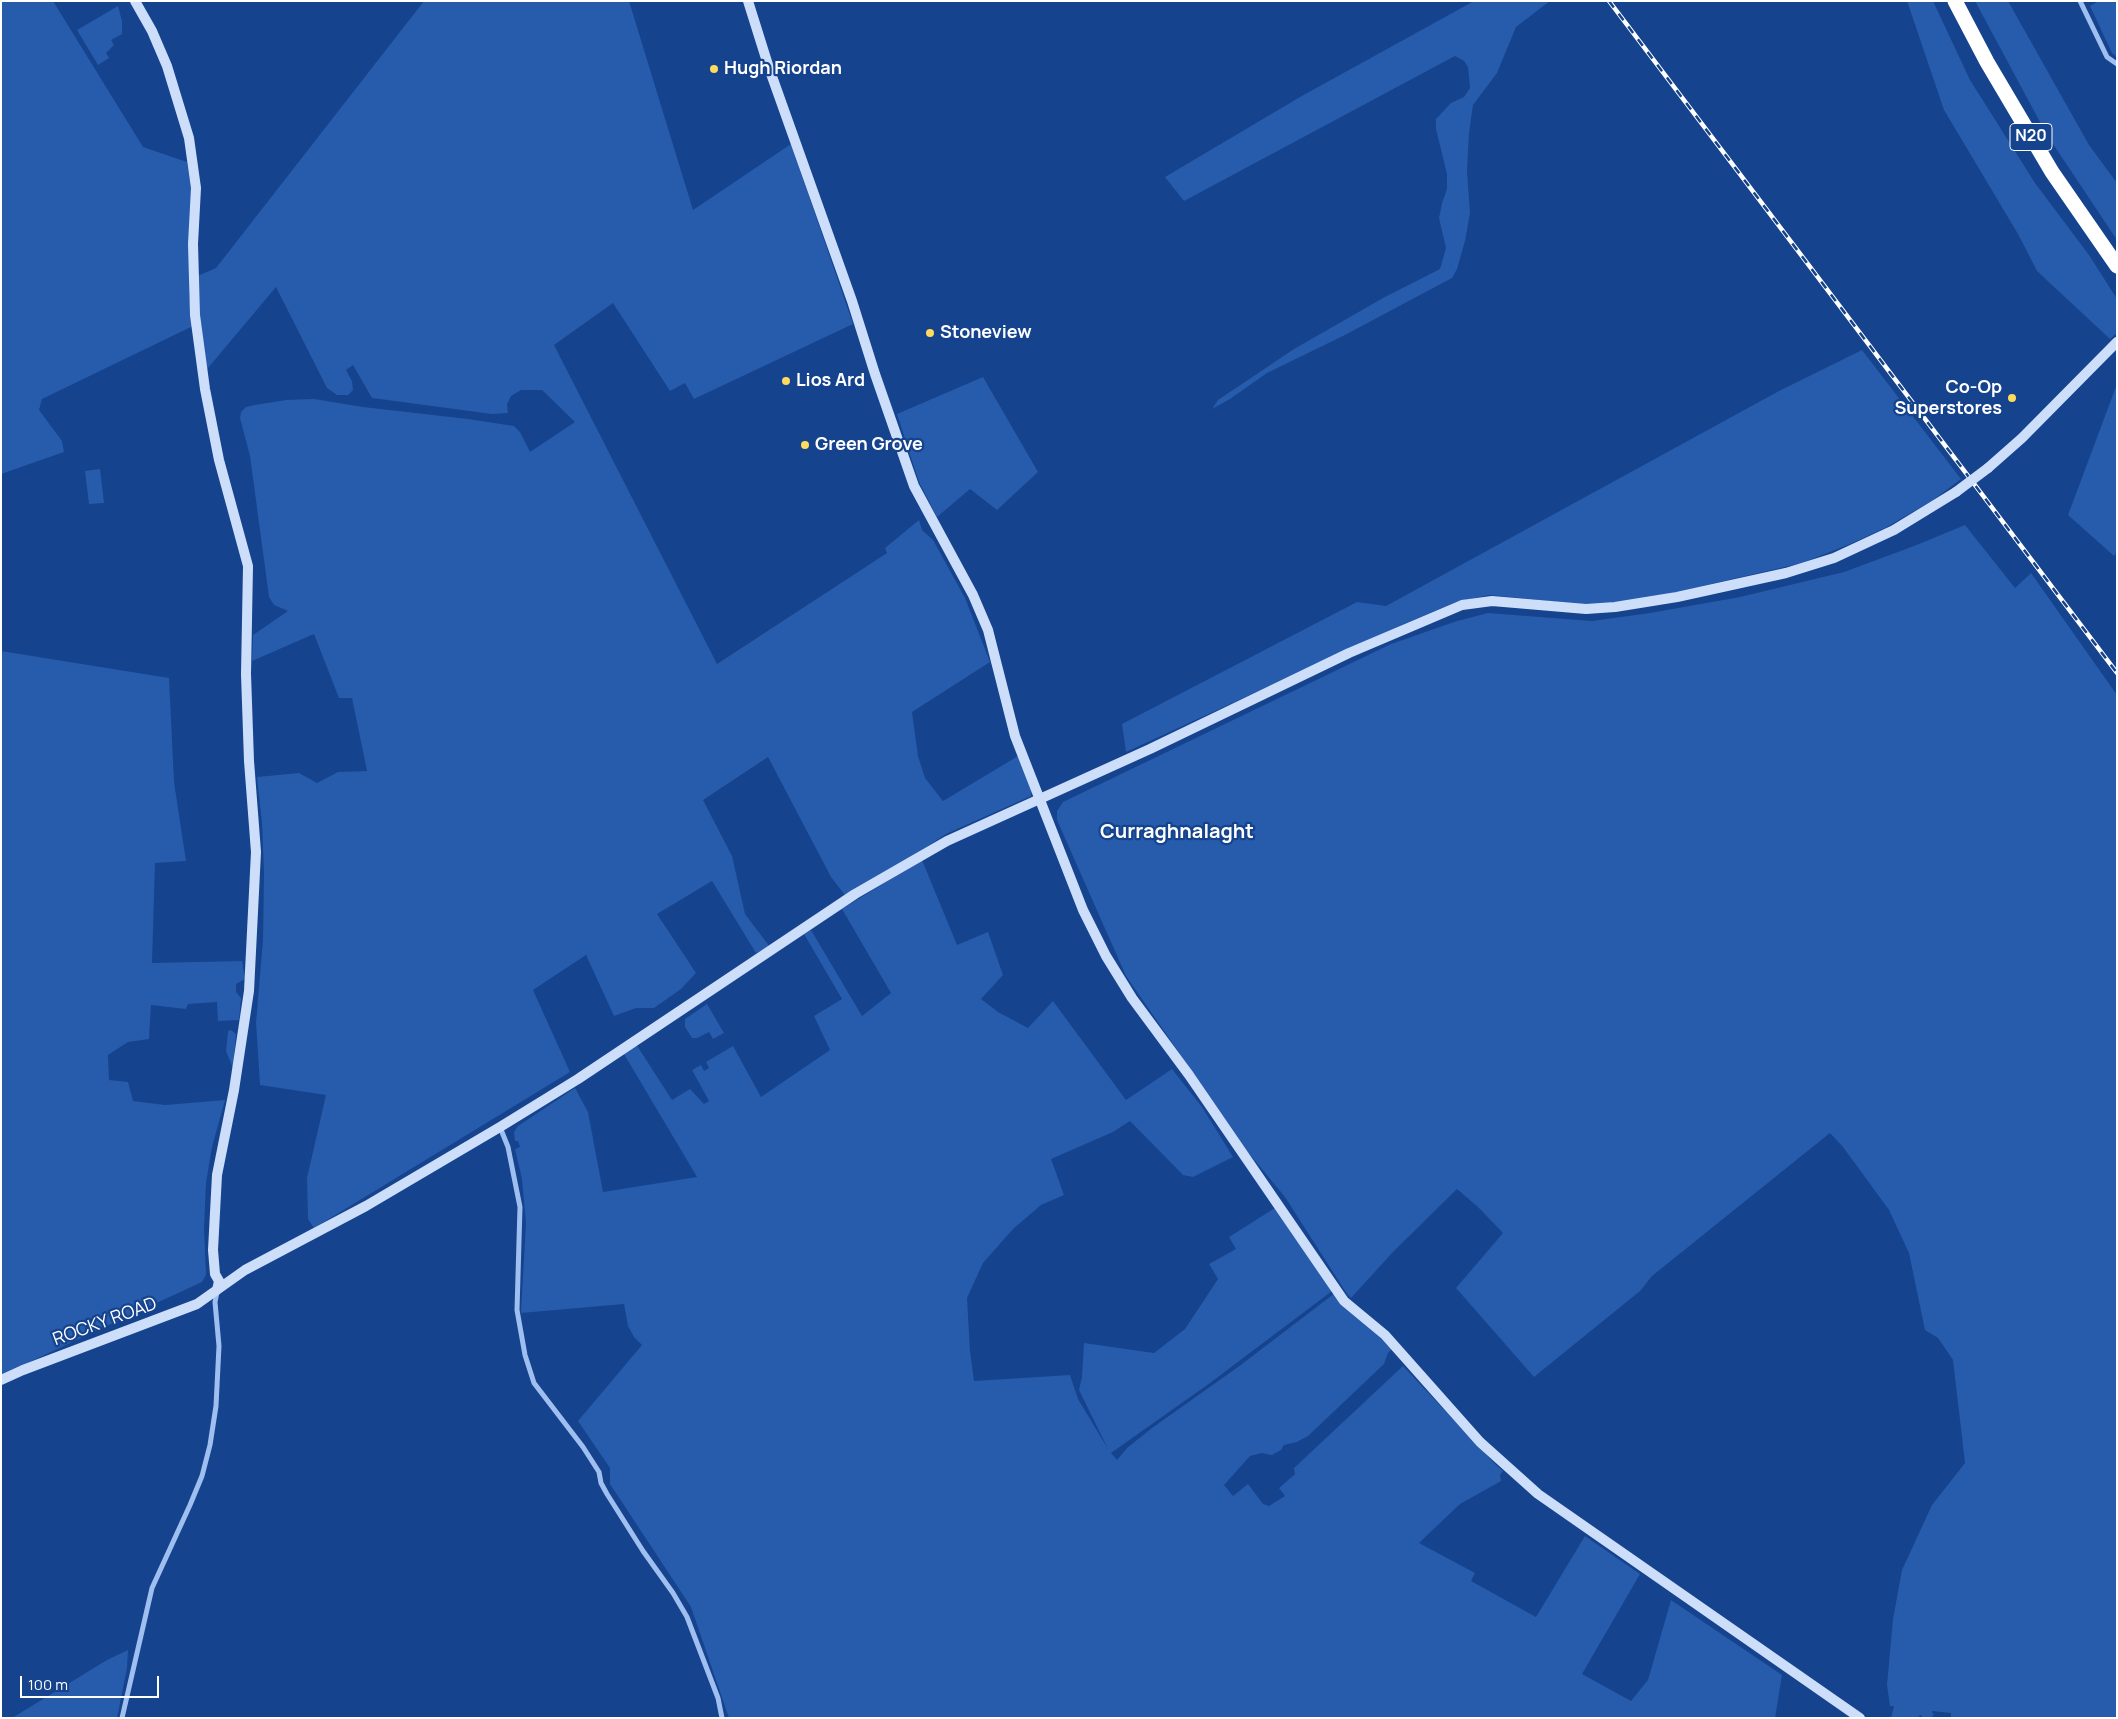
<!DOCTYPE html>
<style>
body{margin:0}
#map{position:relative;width:2118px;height:1719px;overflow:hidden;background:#15438d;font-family:Manrope,sans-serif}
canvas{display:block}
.frame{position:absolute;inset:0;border:2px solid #fff;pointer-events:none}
.scale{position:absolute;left:20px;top:1676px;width:139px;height:22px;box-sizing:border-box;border:2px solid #fff;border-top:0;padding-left:6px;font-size:15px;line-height:18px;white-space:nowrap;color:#fff;-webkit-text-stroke:4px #15438d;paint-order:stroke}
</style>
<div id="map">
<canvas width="2118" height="1719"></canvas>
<div class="frame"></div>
<div class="scale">100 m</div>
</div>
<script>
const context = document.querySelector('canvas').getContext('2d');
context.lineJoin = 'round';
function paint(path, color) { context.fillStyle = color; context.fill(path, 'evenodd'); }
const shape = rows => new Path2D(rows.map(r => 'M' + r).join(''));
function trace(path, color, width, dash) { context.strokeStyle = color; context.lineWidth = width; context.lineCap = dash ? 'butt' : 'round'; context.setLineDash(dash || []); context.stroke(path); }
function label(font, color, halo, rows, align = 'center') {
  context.font = font + ' Manrope,sans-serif'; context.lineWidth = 4.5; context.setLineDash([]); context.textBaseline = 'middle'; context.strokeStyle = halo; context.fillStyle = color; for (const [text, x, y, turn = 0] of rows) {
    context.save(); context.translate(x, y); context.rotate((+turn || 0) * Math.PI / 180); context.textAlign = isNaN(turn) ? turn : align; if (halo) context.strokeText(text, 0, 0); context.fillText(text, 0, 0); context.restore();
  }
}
const green = shape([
 [1,1,53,1,143,147,187,162,192,196,189,295,193,326,42,399,39,410,62,441,64,452,1,474],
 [424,1,629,1,693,210,791,144,853,324,694,399,685,383,670,391,613,303,554,345,717,664,887,553,885,548,919,520,922,530,933,540,965,598,990,662,912,712,918,756,925,778,943,801,1018,756,1032,789,1031,796,946,834,848,899,831,877,768,757,703,800,732,856,745,914,770,947,756,953,712,881,657,914,696,973,681,989,654,1008,636,1008,614,1016,586,955,533,990,570,1072,314,1228,308,1219,307,1178,326,1095,260,1085,256,1023,263,940,264,873,262,823,257,777,299,773,317,783,338,772,367,771,352,698,339,698,314,634,252,661,253,635,288,611,274,605,269,597,250,456,240,418,241,412,246,407,255,405,286,400,314,399,363,407,468,419,514,426,520,432,530,452,575,422,542,390,521,390,511,396,507,404,508,413,492,414,372,398,353,365,346,370,352,381,353,390,348,395,337,395,327,388,276,287,203,374,193,278,216,268],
 [1474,1,1550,1,1516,27,1497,73,1473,105,1469,133,1467,171,1470,213,1465,241,1457,269,1452,278,1343,336,1267,373,1230,399,1212,409,1218,400,1294,349,1383,298,1440,269,1446,248,1439,218,1442,203,1447,189,1447,174,1436,129,1436,119,1451,103,1464,97,1470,88,1468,67,1464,61,1455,56,1184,201,1165,177,1300,97],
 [1907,1,1933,1,1970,80,2035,183,2089,255,2117,299,2117,333,2110,339,2037,271,2018,234,1944,110],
 [1975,1,2008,1,2089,145,2117,183,2117,240,2047,135],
 [2099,1,2117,1,2117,57,2112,53,2090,6],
 [118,6,122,21,122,34,111,40,114,45,106,53,109,58,98,65,77,30],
 [1862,350,1961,479,1933,500,1885,528,1850,544,1802,563,1650,598,1590,605,1489,595,1456,602,1406,623,1126,752,1122,724,1357,602,1386,606,1779,391],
 [983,377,1038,472,997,510,970,489,937,517,919,482,897,414],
 [2117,384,2117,552,2114,556,2068,515],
 [100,469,104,503,89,504,85,471],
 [1965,525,2015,588,2031,573,2117,695,2117,1718,1951,1718,1951,1713,1932,1711,1932,1713,1934,1714,1931,1718,1924,1718,1920,1715,1918,1718,1891,1718,1894,1706,1890,1706,1887,1685,1893,1619,1902,1570,1932,1505,1965,1463,1953,1360,1938,1338,1925,1330,1909,1253,1889,1210,1843,1147,1830,1133,1652,1276,1640,1291,1534,1377,1456,1288,1503,1233,1478,1207,1457,1189,1393,1252,1351,1298,1347,1294,1285,1197,1247,1151,1126,976,1057,820,1057,811,1063,802,1391,644,1457,621,1488,613,1592,621,1650,613,1740,597,1844,572,1914,546],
 [1,651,169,678,174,782,186,861,155,863,152,963,242,961,245,979,236,984,236,992,241,998,239,1020,218,1021,217,1002,188,1004,186,1009,151,1005,149,1039,128,1042,108,1055,109,1080,128,1082,133,1101,165,1105,225,1100,212,1147,206,1183,204,1229,206,1275,202,1282,1,1375],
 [922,860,957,945,988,932,1003,975,981,999,998,1012,1028,1028,1053,1001,1126,1100,1172,1069,1202,1107,1233,1157,1193,1177,1183,1175,1130,1121,1113,1132,1051,1159,1064,1195,1041,1205,1013,1229,983,1263,967,1298,970,1351,974,1381,1070,1375,1078,1399,1108,1449,1079,1390,1082,1377,1084,1343,1154,1353,1185,1329,1218,1279,1209,1264,1236,1249,1229,1237,1278,1206,1336,1288,1210,1383,1111,1453,1117,1460,1127,1448,1152,1428,1238,1367,1335,1293,1392,1349,1388,1353,1384,1364,1308,1436,1297,1442,1284,1445,1281,1450,1272,1455,1262,1453,1250,1456,1224,1485,1233,1496,1248,1484,1263,1504,1269,1506,1285,1496,1279,1488,1295,1474,1294,1468,1403,1366,1495,1464,1503,1471,1500,1475,1501,1481,1460,1504,1419,1543,1475,1573,1471,1581,1536,1617,1585,1536,1640,1574,1582,1674,1631,1701,1648,1680,1671,1600,1782,1675,1775,1718,729,1718,691,1607,610,1484,610,1468,578,1421,642,1345,634,1337,628,1326,624,1304,521,1313,526,1223,522,1179,515,1149,520,1147,518,1141,515,1141,514,1132,518,1126,575,1088,588,1112,603,1192,697,1177,624,1054,636,1044,672,1100,690,1089,704,1104,709,1101,692,1070,701,1065,704,1071,709,1068,706,1062,733,1046,761,1097,830,1050,814,1016,842,999,804,934,811,930,862,1016,891,993,842,909],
 [707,1004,724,1033,713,1039,709,1032,697,1038,692,1038,685,1027,685,1019],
 [231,1030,236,1034,233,1068,226,1051,228,1031],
 [128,1650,127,1668,117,1718,12,1718,107,1660]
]);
const street = shape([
 [2080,1,2107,57,2117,64],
 [500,1127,508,1147,520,1207,517,1310,525,1355,534,1383,583,1447,599,1472,601,1483,607,1494,643,1551,673,1593,687,1617,718,1698,722,1718],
 [122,1718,152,1588,190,1505,202,1476,210,1445,216,1406,219,1346,215,1302,217,1292]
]);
const secondary = shape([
 [135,1,152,31,167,66,189,138,196,188,193,244,195,315,205,389,219,460,248,566,246,674,249,761,256,852,249,991,234,1090,217,1175,213,1250,215,1274,219,1281,217,1290],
 [748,1,769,68,852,301,875,374,914,486,973,595,988,630,1015,736,1083,910,1106,956,1132,998,1189,1075,1344,1301,1385,1335,1480,1442,1538,1494,1860,1718],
 [1988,468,2022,438,2117,342],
 [1,1380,23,1370,197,1304,245,1270,366,1206,500,1127,578,1079,855,894,947,841,1150,749,1349,653,1462,605,1492,601,1586,609,1615,607,1677,597,1786,573,1834,558,1894,530,1956,492]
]);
const highway = shape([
 [1955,1,1987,62,2052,172,2117,266]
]);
const rail = shape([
 [1609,1,2117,673]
]);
const secondaryBridge = shape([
 [1956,492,1988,468]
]);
const markers = [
 [714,69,5,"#ffda5e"],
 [930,333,5,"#ffda5e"],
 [786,381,5,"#ffda5e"],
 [2012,398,5,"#ffda5e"],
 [805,445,5,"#ffda5e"]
];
const shields = [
 [2031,137,42]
];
const shieldNames = [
 ["N20",2031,137]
];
const poiNames = [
 ["Hugh Riordan",724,69],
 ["Stoneview",940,333],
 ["Lios Ard",796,381],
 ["Co-Op",2002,388,"right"],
 ["Superstores",2002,409,"right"],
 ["Green Grove",815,445]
];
const streetNames = [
 ["ROCKY ROAD",105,1322,-20]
];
const quarterNames = [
 ["Curraghnalaght",1177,832]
];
paint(green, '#275bac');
trace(street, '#9fbff0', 5);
trace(secondary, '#cddefb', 10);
trace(highway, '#fff', 15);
trace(rail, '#fff', 4.5);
trace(rail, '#15438d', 2.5, [8]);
trace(secondaryBridge, '#cddefb', 10);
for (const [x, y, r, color] of markers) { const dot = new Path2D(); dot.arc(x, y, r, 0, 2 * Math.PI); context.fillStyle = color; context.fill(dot); trace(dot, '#15438d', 2); }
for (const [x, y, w] of shields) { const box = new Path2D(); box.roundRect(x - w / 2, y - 13.5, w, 27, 4); context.fillStyle = '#15438d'; context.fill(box); trace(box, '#fff', 1); }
label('bold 16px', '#fff', null, shieldNames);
label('bold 18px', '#fff', '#15438d', poiNames, 'left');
label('18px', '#fff', '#15438d', streetNames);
label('bold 20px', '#fff', '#15438d', quarterNames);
</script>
